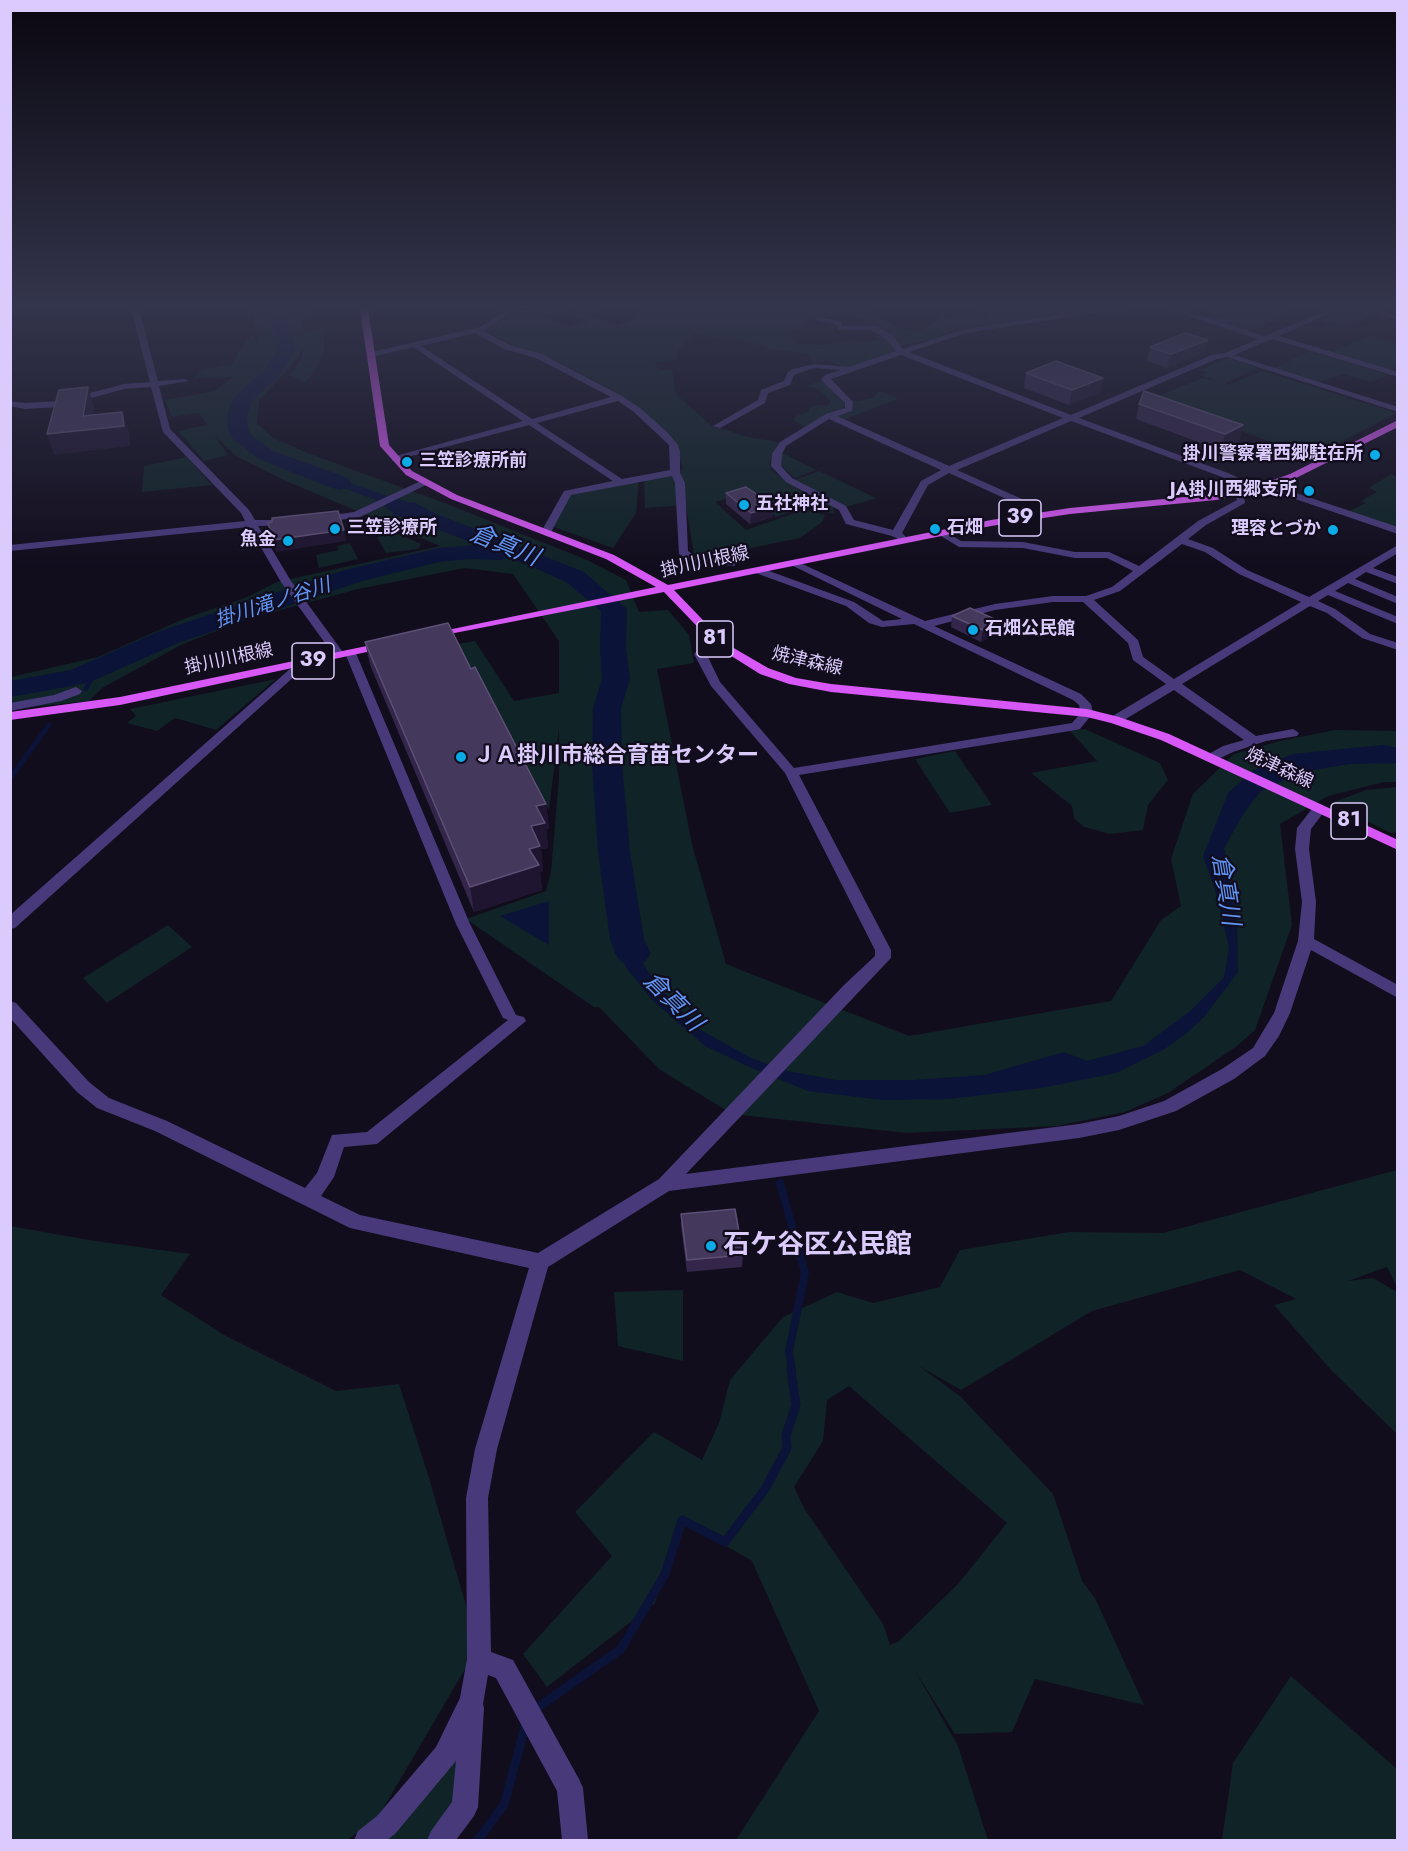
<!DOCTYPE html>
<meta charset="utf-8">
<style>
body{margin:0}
#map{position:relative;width:1408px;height:1851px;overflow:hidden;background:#120d1d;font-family:Jost,sans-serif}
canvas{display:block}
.frame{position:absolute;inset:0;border:12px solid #dacbfc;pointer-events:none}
</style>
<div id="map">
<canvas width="1408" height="1851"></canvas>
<div class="frame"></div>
</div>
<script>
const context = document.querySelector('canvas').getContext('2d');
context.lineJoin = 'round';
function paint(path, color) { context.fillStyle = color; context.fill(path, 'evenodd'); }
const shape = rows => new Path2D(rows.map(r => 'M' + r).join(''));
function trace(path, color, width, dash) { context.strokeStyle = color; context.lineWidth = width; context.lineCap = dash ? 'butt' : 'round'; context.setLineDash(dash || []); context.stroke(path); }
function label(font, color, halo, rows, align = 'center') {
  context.font = font + ' Jost,"Noto Sans JP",sans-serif'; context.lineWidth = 4.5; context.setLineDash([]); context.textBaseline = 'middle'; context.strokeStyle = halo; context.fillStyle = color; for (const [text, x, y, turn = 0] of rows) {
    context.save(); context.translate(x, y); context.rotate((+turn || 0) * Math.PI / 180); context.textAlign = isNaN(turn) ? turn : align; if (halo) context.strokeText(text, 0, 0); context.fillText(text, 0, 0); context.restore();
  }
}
const green = shape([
 [253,309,310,309,306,320,301,321,306,332,323,328,325,349,317,367,305,383,290,375,302,359,303,348,297,359,259,401,257,423,273,438,310,454,442,502,587,560,626,580,639,612,668,610,689,635,694,663,657,669,692,844,726,964,909,1036,1111,1001,1161,920,1181,906,1171,859,1193,794,1234,754,1280,741,1335,730,1397,731,1397,782,1384,782,1328,796,1280,824,1292,925,1255,1030,1237,1046,1168,1093,1125,1112,1057,1126,907,1133,732,1114,659,1069,599,1007,594,1007,466,919,546,891,551,872,559,777,559,728,549,810,457,644,475,641,514,701,559,693,559,641,513,574,465,568,358,589,244,620,181,645,102,688,89,701,11,709,11,677,98,657,186,618,245,598,277,582,440,546,286,481,236,456,215,436,228,455,204,461,178,431,207,425,199,413,172,417,165,400,215,391,233,377,194,378,201,369,232,365,239,351,252,334,258,344],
 [524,309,561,309,542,317,569,326,589,320,572,315,584,309,599,309,584,313,618,325,635,319,641,309,864,309,862,310,899,328,918,332,925,331,926,327,942,318,966,314,986,317,991,312,981,309,1117,309,952,330,926,341,896,346,900,352,852,367,843,367,827,360,814,364,808,354,770,349,747,341,694,334,679,348,677,359,654,363,661,370,672,369,675,391,681,399,711,425,748,437,778,442,770,462,771,470,795,487,833,506,834,514,805,507,776,517,756,498,744,494,715,502,746,530,804,510,825,515,822,522,800,538,731,552,714,560,694,555,686,505,645,508,644,479,683,469,675,441,660,425,609,388,549,357,519,347,484,331,517,311,540,311],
 [849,314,871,321,864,330,874,333,879,339,867,343,855,341,820,345,798,344,790,339,795,334,791,332,805,326,808,320],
 [1219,309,1279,309,1292,313,1248,332,1213,320,1223,316,1211,312],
 [1345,309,1360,309,1377,314,1344,327,1319,320],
 [1369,336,1397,344,1397,366,1389,371,1330,353],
 [1310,351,1388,375,1371,382,1342,374,1320,382,1274,368],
 [1228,358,1258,368,1225,383,1230,385,1262,371,1397,413,1311,457,1153,398,1203,378,1217,381,1202,375,1207,373,1200,370],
 [822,380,845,404,843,408,805,427,793,420,798,415,809,412,809,408,814,405,827,406,831,401,818,389,808,386],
 [878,392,882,392,898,399,840,421,831,417,849,407,848,399,858,401,873,398],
 [779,451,816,470,795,478,781,466],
 [187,457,212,485,142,492,144,466],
 [819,471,876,498,843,508,792,481],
 [1391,474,1397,477,1397,531,1346,513,1366,503,1361,501,1377,492,1369,488],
 [639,479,636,513,613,548,554,527,568,496,574,492],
 [396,533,421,544,418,549,386,553,377,537],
 [350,543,358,559,319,568,316,555,339,550,337,546],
 [276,679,216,730,175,718,157,731,127,723,136,716,130,709],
 [1085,729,1160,763,1168,780,1148,805,1143,830,1110,834,1084,827,1074,818,1072,806,1031,773,1097,761,1070,731],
 [955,751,992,805,950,813,915,759],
 [1397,787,1397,832,1391,833,1331,803,1366,790],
 [168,925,192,947,107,1003,83,978],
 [1397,1170,1397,1287,1387,1267,1348,1281,1373,1278,1397,1292,1397,1434,1332,1371,1274,1305,1296,1299,1240,1270,1092,1311,961,1390,919,1366,961,1397,1053,1494,1082,1581,1095,1598,1144,1705,1035,1679,1012,1732,955,1734,914,1669,958,1746,988,1840,736,1840,819,1711,752,1561,683,1521,685,1513,655,1603,547,1687,523,1654,612,1556,575,1512,654,1432,702,1460,719,1423,730,1380,783,1317,837,1292,873,1303,940,1287,960,1250,1069,1232,1163,1233],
 [849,1386,1007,1523,959,1583,898,1642,890,1645,883,1624,804,1508,794,1487,823,1441,827,1400],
 [10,1226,95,1241,190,1254,161,1295,226,1336,336,1391,399,1384,429,1478,478,1647,377,1819,347,1840,11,1840],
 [683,1290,683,1361,618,1346,614,1292],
 [1291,1676,1397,1769,1397,1840,1222,1840,1233,1763],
 [466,1746,447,1833,439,1840,369,1840]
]);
const water = shape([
 [284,359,246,401,242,416,248,433,272,452,260,454,238,439,232,424,236,401,262,376],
 [301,466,408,503,414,502,451,523,394,516,392,514,399,509,292,468],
 [1383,745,1397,748,1397,763,1349,764,1302,772,1261,791,1244,813,1224,848,1237,916,1238,972,1205,1016,1187,1033,1163,1050,1116,1073,1041,1088,948,1099,883,1100,808,1091,752,1068,705,1046,652,1000,626,967,610,932,607,876,614,855,623,908,635,951,657,985,699,1029,751,1058,787,1071,836,1080,914,1080,984,1075,1064,1052,1087,1061,1143,1046,1189,1012,1224,977,1229,947,1215,890,1203,856,1228,793,1252,771,1293,754],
 [549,901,549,945,500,916]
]);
const streamFar3 = shape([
 [86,689,95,671]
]);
const streamFar2 = shape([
 [10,778,49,725]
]);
const streamFar1 = shape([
 [780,1183,805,1273,789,1351,792,1370]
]);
const stream = shape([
 [534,1710,621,1649,665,1574,682,1520,725,1542,765,1489,787,1448,786,1435,796,1405,791,1369],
 [478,1840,504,1805,526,1723]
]);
const river = shape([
 [267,309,284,309,294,338,295,350,281,374,252,401,247,416,248,429,251,435,273,451,348,478,351,483,348,488,340,490,332,488,259,459,232,438,228,429,227,416,233,399,267,367,277,350,276,338,267,309],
 [396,498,584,572,627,609,626,647,630,679,621,708,622,764,630,852,644,939,651,953,645,962,633,966,621,962,615,953,610,939,598,852,592,764,593,708,602,679,600,647,601,611,566,582,533,567,510,558,501,560,468,559,439,562,362,581,178,643,88,683,10,697,10,681,71,670,160,631,345,570,439,548,478,545,388,510,385,505,388,500,396,498]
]);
const street = shape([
 [131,309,139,309,158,381,185,379,189,381,159,386,170,429,249,510,255,520,290,520,290,524,286,525,258,526,291,581,345,655,343,657,335,657,281,582,249,527,10,551,10,545,245,521,241,513,163,432,151,387,124,389,59,407,25,409,10,406,10,401,25,403,59,401,124,384,150,382,131,309],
 [507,309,516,309,483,331,510,345,542,354,622,396,640,408,667,432,678,445,680,452,680,473,685,483,688,551,695,556,735,562,735,566,692,562,679,554,675,483,672,476,571,495,550,534,542,534,541,532,564,491,613,481,529,425,392,461,392,457,523,421,413,347,371,357,368,357,368,353,480,327,507,309],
 [475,333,504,349,536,358,611,397,532,419,421,346,475,333],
 [618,401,634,412,669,445,670,470,622,479,537,423,618,401],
 [1098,309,1121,309,966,333,909,352,1071,415,1212,355,1225,353,1258,339,1167,309,1179,309,1265,336,1329,309,1340,309,1279,336,1398,372,1398,377,1272,339,1234,355,1398,407,1398,412,1227,357,1217,359,1079,418,1228,473,1258,487,1258,491,1252,491,1222,477,1071,421,957,470,1022,499,1034,517,1033,519,1025,519,1015,503,949,473,928,485,902,533,907,538,902,541,892,536,846,524,839,510,786,482,771,466,772,454,780,442,826,414,845,408,845,403,821,380,825,375,841,370,814,368,799,373,794,375,790,385,768,393,765,403,720,428,713,426,758,400,761,390,784,381,788,372,793,369,814,364,849,367,896,351,887,340,872,330,839,330,835,324,817,321,817,317,841,321,842,326,877,326,893,336,903,349,965,329,1098,309],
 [901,355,1063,418,949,466,837,416,852,411,853,402,831,379,901,355],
 [829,419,941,470,921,481,893,530,854,520,846,506,792,478,781,466,782,454,786,446,829,419],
 [1362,309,1375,309,1398,316,1398,320,1362,309],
 [423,480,428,483,426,485,360,517,319,523,314,520,319,517,354,512,423,480],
 [1266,483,1398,527,1398,534,1263,488,1261,486,1266,483],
 [1239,489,1244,492,1245,503,1206,525,1188,539,1213,548,1247,570,1309,597,1398,545,1398,553,1373,568,1398,577,1398,584,1366,572,1355,579,1398,597,1398,604,1348,583,1335,591,1398,617,1398,624,1328,595,1318,601,1335,609,1370,634,1398,643,1398,650,1362,638,1327,613,1310,606,1182,684,1256,736,1293,729,1299,733,1297,736,1266,741,1233,752,1212,762,1207,761,1206,758,1207,755,1223,746,1244,740,1174,690,1119,723,1111,723,1109,720,1111,717,1166,684,1133,660,1128,643,1083,602,1053,602,995,610,934,626,1081,694,1091,704,1093,713,1080,729,1076,730,799,775,891,950,891,958,686,1174,1079,1124,1119,1116,1164,1101,1222,1069,1253,1048,1274,1013,1298,941,1302,902,1295,849,1297,828,1315,805,1320,804,1327,808,1311,829,1309,849,1316,902,1314,939,1398,985,1398,998,1311,950,1290,1013,1279,1036,1265,1056,1234,1079,1176,1111,1119,1130,1079,1138,669,1191,548,1267,497,1449,488,1498,491,1652,513,1660,579,1779,583,1788,588,1840,562,1840,557,1791,496,1678,488,1675,483,1704,484,1708,478,1807,474,1816,456,1840,427,1840,431,1831,452,1802,456,1761,395,1834,387,1840,354,1840,358,1831,377,1816,436,1747,460,1698,467,1659,466,1498,475,1449,529,1268,350,1228,155,1131,97,1108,77,1092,10,1018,10,1001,16,1003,89,1082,109,1098,167,1121,305,1188,317,1173,332,1135,367,1132,508,1020,503,1018,456,924,345,653,351,650,355,651,470,924,516,1015,524,1017,526,1021,377,1144,344,1147,334,1177,321,1196,360,1215,538,1253,659,1179,844,985,875,956,875,950,785,773,711,686,694,654,696,652,717,643,725,643,725,647,707,655,720,682,794,768,1072,723,1081,713,1079,705,1073,700,914,624,882,627,869,623,846,606,753,572,753,568,761,568,854,602,883,621,902,619,787,563,796,561,925,621,995,604,1053,596,1086,596,1112,587,1133,571,1107,558,1075,558,1023,548,959,547,936,533,945,531,961,541,1023,542,1075,552,1109,552,1139,566,1198,521,1237,500,1234,492,1239,489],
 [1182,544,1205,552,1239,574,1301,602,1174,679,1143,657,1138,640,1094,600,1120,591,1182,544],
 [303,659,309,663,307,665,15,928,10,929,10,915,299,661,303,659],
 [76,687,82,691,80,694,61,701,10,711,10,703,54,695,76,687]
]);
const primary = shape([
 [360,309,368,309,389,445,412,471,457,495,614,555,668,585,991,520,1070,508,1216,494,1253,487,1290,474,1398,420,1398,427,1296,478,1255,492,1216,500,1070,514,991,526,674,590,725,643,768,668,796,678,831,684,1087,709,1119,717,1169,734,1398,840,1398,850,1161,740,1111,723,1087,717,831,692,789,684,760,674,717,647,664,592,429,638,429,634,433,633,656,587,606,559,451,499,406,475,380,446,360,309],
 [386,642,390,643,390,647,120,705,10,720,10,712,120,697,386,642]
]);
const wall = shape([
 [1150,347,1204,353,1167,368,1147,361],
 [1026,373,1100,392,1069,405,1024,388],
 [1139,404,1243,425,1239,441,1220,450,1136,419],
 [726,493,774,506,773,517,750,524,726,504],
 [952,616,999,621,996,633,981,642,951,627],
 [365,642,546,804,549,828,546,829,548,848,541,849,543,871,540,872,542,890,474,912,370,665],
 [681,1214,743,1255,742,1267,687,1272,681,1226]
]);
const shadedWall = shape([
 [1208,340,1204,353,1167,368,1171,354],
 [1103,378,1100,392,1069,405,1072,390],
 [88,387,94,407,91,429,122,412,129,432,130,446,54,455,47,434,83,416],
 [1243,425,1239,441,1220,450,1225,434],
 [774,506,773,517,750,524,751,513],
 [344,530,346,541,276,552,273,540],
 [999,621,996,633,981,642,983,630],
 [546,804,549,828,546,829,548,848,541,849,543,871,540,872,542,890,474,912,470,887,529,849,531,826,536,806]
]);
const building = shape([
 [1185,333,1208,340,1171,354,1150,347,1185,333],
 [1056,361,1103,378,1072,390,1026,373,1056,361],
 [88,387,83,416,122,412,124,426,47,434,59,390,88,387],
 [1144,391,1243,425,1225,434,1139,404,1144,391],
 [746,487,774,506,751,513,726,493,746,487],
 [338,511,344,530,273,540,268,523,272,522,272,518,338,511],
 [970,608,999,621,983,630,952,616,970,608],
 [448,623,471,669,475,667,546,804,536,806,545,823,531,826,540,846,529,849,539,865,470,887,365,642,448,623],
 [735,1209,743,1255,687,1260,681,1214,735,1209]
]);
const markers = [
 [1375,455,6,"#0babe8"],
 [407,462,6,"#0babe8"],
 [1309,491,6,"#0babe8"],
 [744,505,6,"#0babe8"],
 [335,529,6,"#0babe8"],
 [935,529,6,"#0babe8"],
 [1333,530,6,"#0babe8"],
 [288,541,6,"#0babe8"],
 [973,630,6,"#0babe8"],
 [461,757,6,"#0babe8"],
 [711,1246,6,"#0babe8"]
];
const farPoinames = [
 ["掛川警察署西郷駐在所",1363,455,"right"],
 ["三笠診療所前",419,462],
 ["JA掛川西郷支所",1297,491,"right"],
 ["五社神社",756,505],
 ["三笠診療所",347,529],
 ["石畑",947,529],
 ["理容とづか",1321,530,"right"],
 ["魚金",276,541,"right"],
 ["石畑公民館",985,630]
];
const farStreetnames = [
 ["掛川川根線",705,563,-12],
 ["掛川川根線",229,660,-12],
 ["焼津森線",807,662,13],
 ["焼津森線",1279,769,25]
];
const farWaternames = [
 ["掛川滝ノ谷川",273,604,-18]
];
const shields = [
 [1020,518,42],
 [715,639,36],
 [313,661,42],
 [1349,821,36]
];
const shieldNames = [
 ["39",1020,518],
 ["81",715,639],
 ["39",313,661],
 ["81",1349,821]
];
const poiNames = [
 ["ＪＡ掛川市総合育苗センター",473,757]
];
const waterNames = [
 ["倉真川",504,547,22],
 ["倉真川",1224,890,81],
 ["倉真川",672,1003,45]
];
const nearPoinames = [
 ["石ケ谷区公民館",723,1246]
];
paint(green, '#102327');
paint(water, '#0b1338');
trace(streamFar3, '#0b1338', 4.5);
trace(streamFar2, '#0b1338', 5);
trace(streamFar1, '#0b1338', 8);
trace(stream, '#0b1338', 9);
paint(river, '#0b1338');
paint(street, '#483a7a');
paint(primary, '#d858f7');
paint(wall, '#34264a');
paint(shadedWall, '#1f1530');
paint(building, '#45385d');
trace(building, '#5d4f76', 1.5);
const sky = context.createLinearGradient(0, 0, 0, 568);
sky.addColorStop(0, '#0a0710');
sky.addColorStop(0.54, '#33354c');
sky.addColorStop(1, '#33354c00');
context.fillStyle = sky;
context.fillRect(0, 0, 1408, 568);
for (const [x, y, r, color] of markers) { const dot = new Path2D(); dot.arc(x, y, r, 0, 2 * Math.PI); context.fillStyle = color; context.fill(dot); trace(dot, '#120d1d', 2); }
label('bold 18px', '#dacbfc', '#120d1d', farPoinames, 'left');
label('18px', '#dacbfc', '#120d1d', farStreetnames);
label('italic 20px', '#5f95f7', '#120d1d', farWaternames);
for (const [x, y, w] of shields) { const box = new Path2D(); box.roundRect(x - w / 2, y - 18, w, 36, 4.5); context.fillStyle = '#120d1d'; context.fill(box); trace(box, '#dacbfc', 1.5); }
label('bold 21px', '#dacbfc', null, shieldNames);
label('bold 22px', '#dacbfc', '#120d1d', poiNames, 'left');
label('italic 24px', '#5f95f7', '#120d1d', waterNames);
label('bold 27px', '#dacbfc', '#120d1d', nearPoinames, 'left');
</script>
